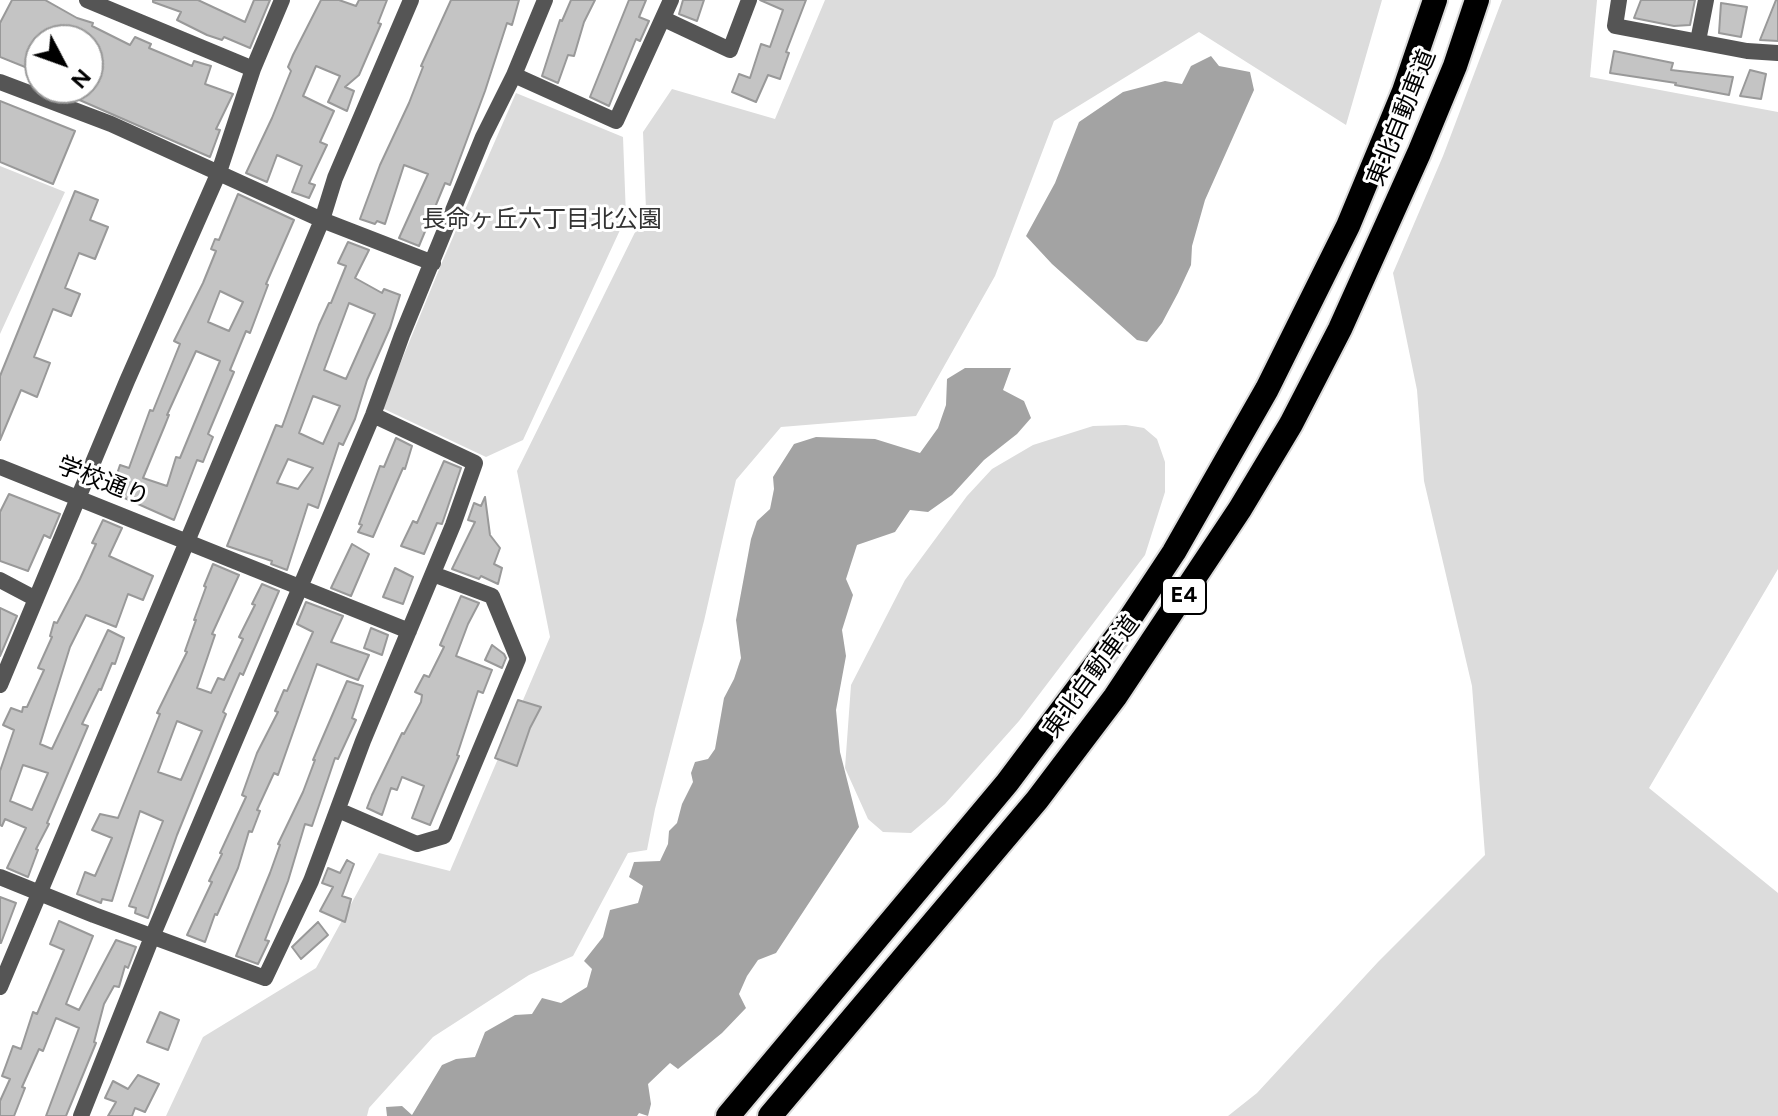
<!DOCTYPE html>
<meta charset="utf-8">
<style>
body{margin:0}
#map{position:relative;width:1778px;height:1116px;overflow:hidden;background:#fff;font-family:Figtree,sans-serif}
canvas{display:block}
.north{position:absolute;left:24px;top:24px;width:80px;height:80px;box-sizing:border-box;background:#fff;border:2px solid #999;border-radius:50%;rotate:131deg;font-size:22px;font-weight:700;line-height:32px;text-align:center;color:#000}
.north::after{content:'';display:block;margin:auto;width:28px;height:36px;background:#000;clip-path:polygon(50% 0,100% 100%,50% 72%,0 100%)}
</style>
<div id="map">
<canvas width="1778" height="1116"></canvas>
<div class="north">N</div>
</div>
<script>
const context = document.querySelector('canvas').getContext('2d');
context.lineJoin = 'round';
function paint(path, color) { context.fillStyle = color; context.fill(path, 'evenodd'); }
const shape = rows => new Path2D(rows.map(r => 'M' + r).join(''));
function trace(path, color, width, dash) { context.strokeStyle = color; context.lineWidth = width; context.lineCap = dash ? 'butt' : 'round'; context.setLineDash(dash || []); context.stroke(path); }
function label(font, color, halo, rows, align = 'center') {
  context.font = font + ' Figtree,"Noto Sans JP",sans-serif'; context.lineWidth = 6; context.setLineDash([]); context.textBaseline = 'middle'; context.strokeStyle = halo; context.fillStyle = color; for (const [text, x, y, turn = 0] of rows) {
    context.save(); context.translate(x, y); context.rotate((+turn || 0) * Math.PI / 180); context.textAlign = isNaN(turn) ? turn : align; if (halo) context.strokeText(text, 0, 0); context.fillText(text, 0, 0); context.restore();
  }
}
const green = shape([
 [825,0,1382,0,1346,125,1199,32,1054,121,995,276,916,416,781,427,736,480,704,621,655,809,647,850,628,853,573,956,529,975,433,1037,369,1108,367,1116,166,1116,203,1037,316,968,379,853,450,871,550,637,517,471,646,210,643,132,672,89,775,119],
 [1502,0,1597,0,1590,77,1778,112,1778,569,1649,788,1778,893,1778,1116,1228,1116,1257,1093,1378,962,1485,855,1472,686,1424,481,1417,390,1393,273,1443,156],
 [516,93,623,137,626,217,523,440,486,457,382,408,443,260],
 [0,166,65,192,0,334],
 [1126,425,1144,428,1157,439,1165,462,1165,492,1145,555,1019,721,945,804,911,833,883,832,868,819,845,768,851,685,905,580,967,496,992,469,1033,445,1093,426]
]);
const water = shape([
 [1211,56,1219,66,1250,72,1254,90,1205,200,1192,246,1191,265,1178,293,1162,323,1147,342,1137,340,1052,264,1026,236,1055,183,1079,122,1123,92,1165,81,1182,84,1191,66],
 [965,368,1011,368,1003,390,1024,401,1031,418,1017,434,984,460,952,495,928,512,910,510,895,532,857,545,846,579,853,595,842,630,846,656,836,710,840,752,859,827,776,953,758,960,747,976,739,994,746,1008,722,1033,678,1069,670,1063,648,1084,651,1104,648,1116,639,1113,637,1116,387,1116,386,1107,402,1106,412,1115,442,1065,456,1059,475,1057,485,1032,515,1015,532,1014,542,998,561,1003,587,987,592,969,584,961,603,937,610,910,638,903,643,886,629,877,634,862,660,861,668,844,669,831,677,823,682,804,693,782,691,773,695,762,708,759,715,749,724,698,734,679,741,658,736,620,751,539,757,521,770,509,774,489,773,477,794,444,816,437,875,439,920,453,938,428,946,405,947,379]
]);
const building = shape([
 [12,0,45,0,77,18,93,23,92,26,130,45,135,37,151,44,149,48,192,66,194,61,211,66,205,84,233,94,216,129,220,130,210,157,75,98,79,88,88,88,88,69,94,57,88,54,88,40,54,40,40,34,40,59,35,71,0,57,0,23,12,0],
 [153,0,198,0,245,22,254,0,270,0,250,48,224,37,222,40,207,35,177,20,181,12,153,2,153,0],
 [321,0,339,0,356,6,359,0,387,0,378,23,381,24,359,75,345,87,354,91,347,111,328,102,340,76,316,66,303,96,334,111,320,142,327,145,309,183,315,185,309,198,292,192,302,166,277,155,267,182,246,173,272,118,291,71,288,67,293,55,321,0],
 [451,0,519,0,512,25,507,23,485,91,450,185,445,183,419,246,399,238,428,174,404,165,385,224,377,221,375,224,360,219,380,165,409,103,423,67,421,66,451,0],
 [571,0,595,0,584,22,574,56,568,55,558,83,542,76,560,20,562,21,571,0],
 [629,0,646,0,639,17,649,21,640,41,636,39,609,106,590,97,629,0],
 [683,0,704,0,697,21,679,14,683,0],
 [760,0,806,0,786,52,789,53,780,79,768,75,756,102,732,92,739,74,750,78,761,44,770,47,783,10,760,0],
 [1641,0,1695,0,1690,25,1674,26,1634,18,1641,0],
 [1776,0,1778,0,1778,41,1760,40,1776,0],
 [1721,3,1747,7,1741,37,1719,33,1721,3],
 [1614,51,1673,63,1671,70,1733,77,1729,95,1675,85,1676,83,1610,73,1614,51],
 [1750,70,1766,74,1761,99,1740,96,1750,70],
 [0,101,75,131,53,184,0,162,0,101],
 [75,191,98,200,90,220,108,227,95,259,79,253,65,288,80,294,71,316,53,309,34,357,50,363,37,397,21,390,0,440,0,376,75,191],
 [238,194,294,220,266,284,268,285,250,333,246,331,230,370,234,372,208,434,213,437,203,462,197,460,174,520,111,492,120,465,129,468,150,410,153,411,180,344,174,341,203,283,216,251,211,249,215,239,219,240,238,194],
 [220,291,243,302,229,331,208,322,220,291],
 [196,351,220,361,180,458,176,457,167,486,143,478,165,425,169,415,167,415,196,351],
 [348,242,369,250,355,278,382,293,384,289,400,295,390,328,367,380,355,419,343,445,339,443,318,508,308,504,287,570,271,564,272,561,227,546,276,425,282,427,319,325,329,303,331,303,346,266,338,263,348,242],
 [349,303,375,314,346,379,324,370,349,303],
 [313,396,340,406,323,444,299,433,313,396],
 [288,459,313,468,298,489,277,483,288,459],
 [396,438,412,446,405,469,403,468,373,537,358,532,362,525,359,524,380,466,384,467,396,438],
 [444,461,461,468,442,524,437,523,424,554,401,546,413,521,417,523,444,461],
 [9,494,60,514,50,538,44,535,28,571,0,561,0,512,9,494],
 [485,497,490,535,500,548,494,564,502,568,498,584,481,576,479,579,452,569,475,522,468,520,474,503,481,506,485,497],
 [103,520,122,528,109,556,153,576,143,600,128,594,116,627,86,615,70,647,40,744,52,749,108,630,124,638,115,664,112,663,101,690,99,689,82,724,88,726,47,823,49,824,36,849,38,850,28,877,7,868,26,828,5,819,2,826,0,825,0,771,14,730,3,725,11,708,22,712,23,707,27,707,44,670,38,668,52,637,50,636,54,622,57,623,80,579,96,544,92,543,103,520],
 [23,765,48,773,32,810,10,801,23,765],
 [352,544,369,554,351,596,331,588,352,544],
 [213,564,239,575,212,634,215,635,197,688,211,693,218,678,224,680,243,639,239,637,255,605,252,604,262,584,279,591,243,675,240,673,223,712,226,714,177,835,148,918,135,913,136,908,129,906,163,821,140,811,112,901,102,899,101,903,77,894,85,872,95,876,112,838,92,830,100,814,118,818,160,714,157,713,187,652,185,651,196,620,194,620,206,587,204,586,213,564],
 [177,721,202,731,181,780,158,772,177,721],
 [395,568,413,577,403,604,383,597,395,568],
 [461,596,479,603,468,624,456,656,492,670,483,693,478,691,457,755,459,756,430,825,412,818,424,786,402,777,397,790,391,788,382,815,367,808,372,795,402,733,404,734,421,702,422,695,415,692,424,675,429,677,444,647,440,645,461,596],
 [306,602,343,616,331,642,369,655,358,680,317,664,278,775,274,773,257,810,260,811,252,832,249,831,238,868,217,915,215,914,205,942,187,935,212,882,209,881,222,854,220,853,246,797,242,795,257,753,278,712,275,711,284,690,287,691,313,632,297,624,306,602],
 [0,608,17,616,0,656,0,608],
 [371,628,388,635,382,655,364,648,371,628],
 [492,645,504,654,506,658,502,668,485,660,492,645],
 [347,681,363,686,352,718,356,720,338,759,335,758,312,826,305,824,288,881,265,940,269,941,258,964,236,956,270,873,280,845,278,844,303,792,315,760,313,760,347,681],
 [518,700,541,707,530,728,517,766,495,758,518,700],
 [347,860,354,864,342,896,351,899,345,922,320,911,333,887,322,883,328,868,340,873,347,860],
 [0,897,16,903,1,943,0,943,0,897],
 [59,921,93,936,66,1004,79,1010,116,940,136,947,128,968,125,966,119,987,114,986,104,1004,94,1042,96,1043,66,1116,46,1116,79,1028,56,1018,43,1051,39,1049,22,1087,25,1088,14,1116,0,1116,0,1101,10,1079,2,1076,13,1046,21,1049,33,1012,37,1014,64,950,50,944,59,921],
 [318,922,328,935,301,959,292,947,318,922],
 [160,1012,179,1020,168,1050,147,1042,160,1012],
 [138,1075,159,1084,145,1112,135,1108,132,1116,108,1116,116,1102,105,1098,113,1081,128,1089,138,1075]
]);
const minor = shape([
 [87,0,253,69],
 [1619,0,1615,26,1747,51,1778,53],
 [664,19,730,50,749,0],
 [1698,41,1706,0],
 [514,75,616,121,671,0],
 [0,82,111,124,322,220,433,263],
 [0,467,409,631],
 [0,580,36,599],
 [0,685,127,381,219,172,253,69,282,0],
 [338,810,417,844,444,836,518,659,492,596,433,574],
 [0,877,94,915,265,978,311,881,363,741,453,525,475,463,373,415],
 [0,987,322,220,335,178,411,0],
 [81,1116,152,937,373,415,402,335,483,137,514,75,545,0]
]);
const highway = shape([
 [728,1116,1007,783,1127,623,1174,552,1267,389,1348,226,1404,91,1435,0],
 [770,1116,1037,800,1115,697,1240,509,1291,424,1340,329,1419,153,1455,66,1477,0]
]);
const shields = [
 [1184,596,44]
];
const shieldNames = [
 ["E4",1184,596]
];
const streetNames = [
 ["東北自動車道",1402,118,-68],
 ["学校通り",103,482,21],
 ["東北自動車道",1092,677,-54]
];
const parkNames = [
 ["長命ヶ丘六丁目北公園",542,220]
];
paint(green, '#dcdcdc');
paint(water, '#a3a3a3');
paint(building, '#c4c4c4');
trace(building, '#999', 2);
trace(highway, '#dbdbdb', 28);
trace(minor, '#555', 16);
trace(highway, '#000', 24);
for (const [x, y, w] of shields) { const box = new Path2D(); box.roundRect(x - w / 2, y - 18, w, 36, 6); context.fillStyle = '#fff'; context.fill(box); trace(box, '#000', 2); }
label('bold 22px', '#000', null, shieldNames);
label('24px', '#000', '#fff', streetNames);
label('24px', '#333', '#fff', parkNames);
</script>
